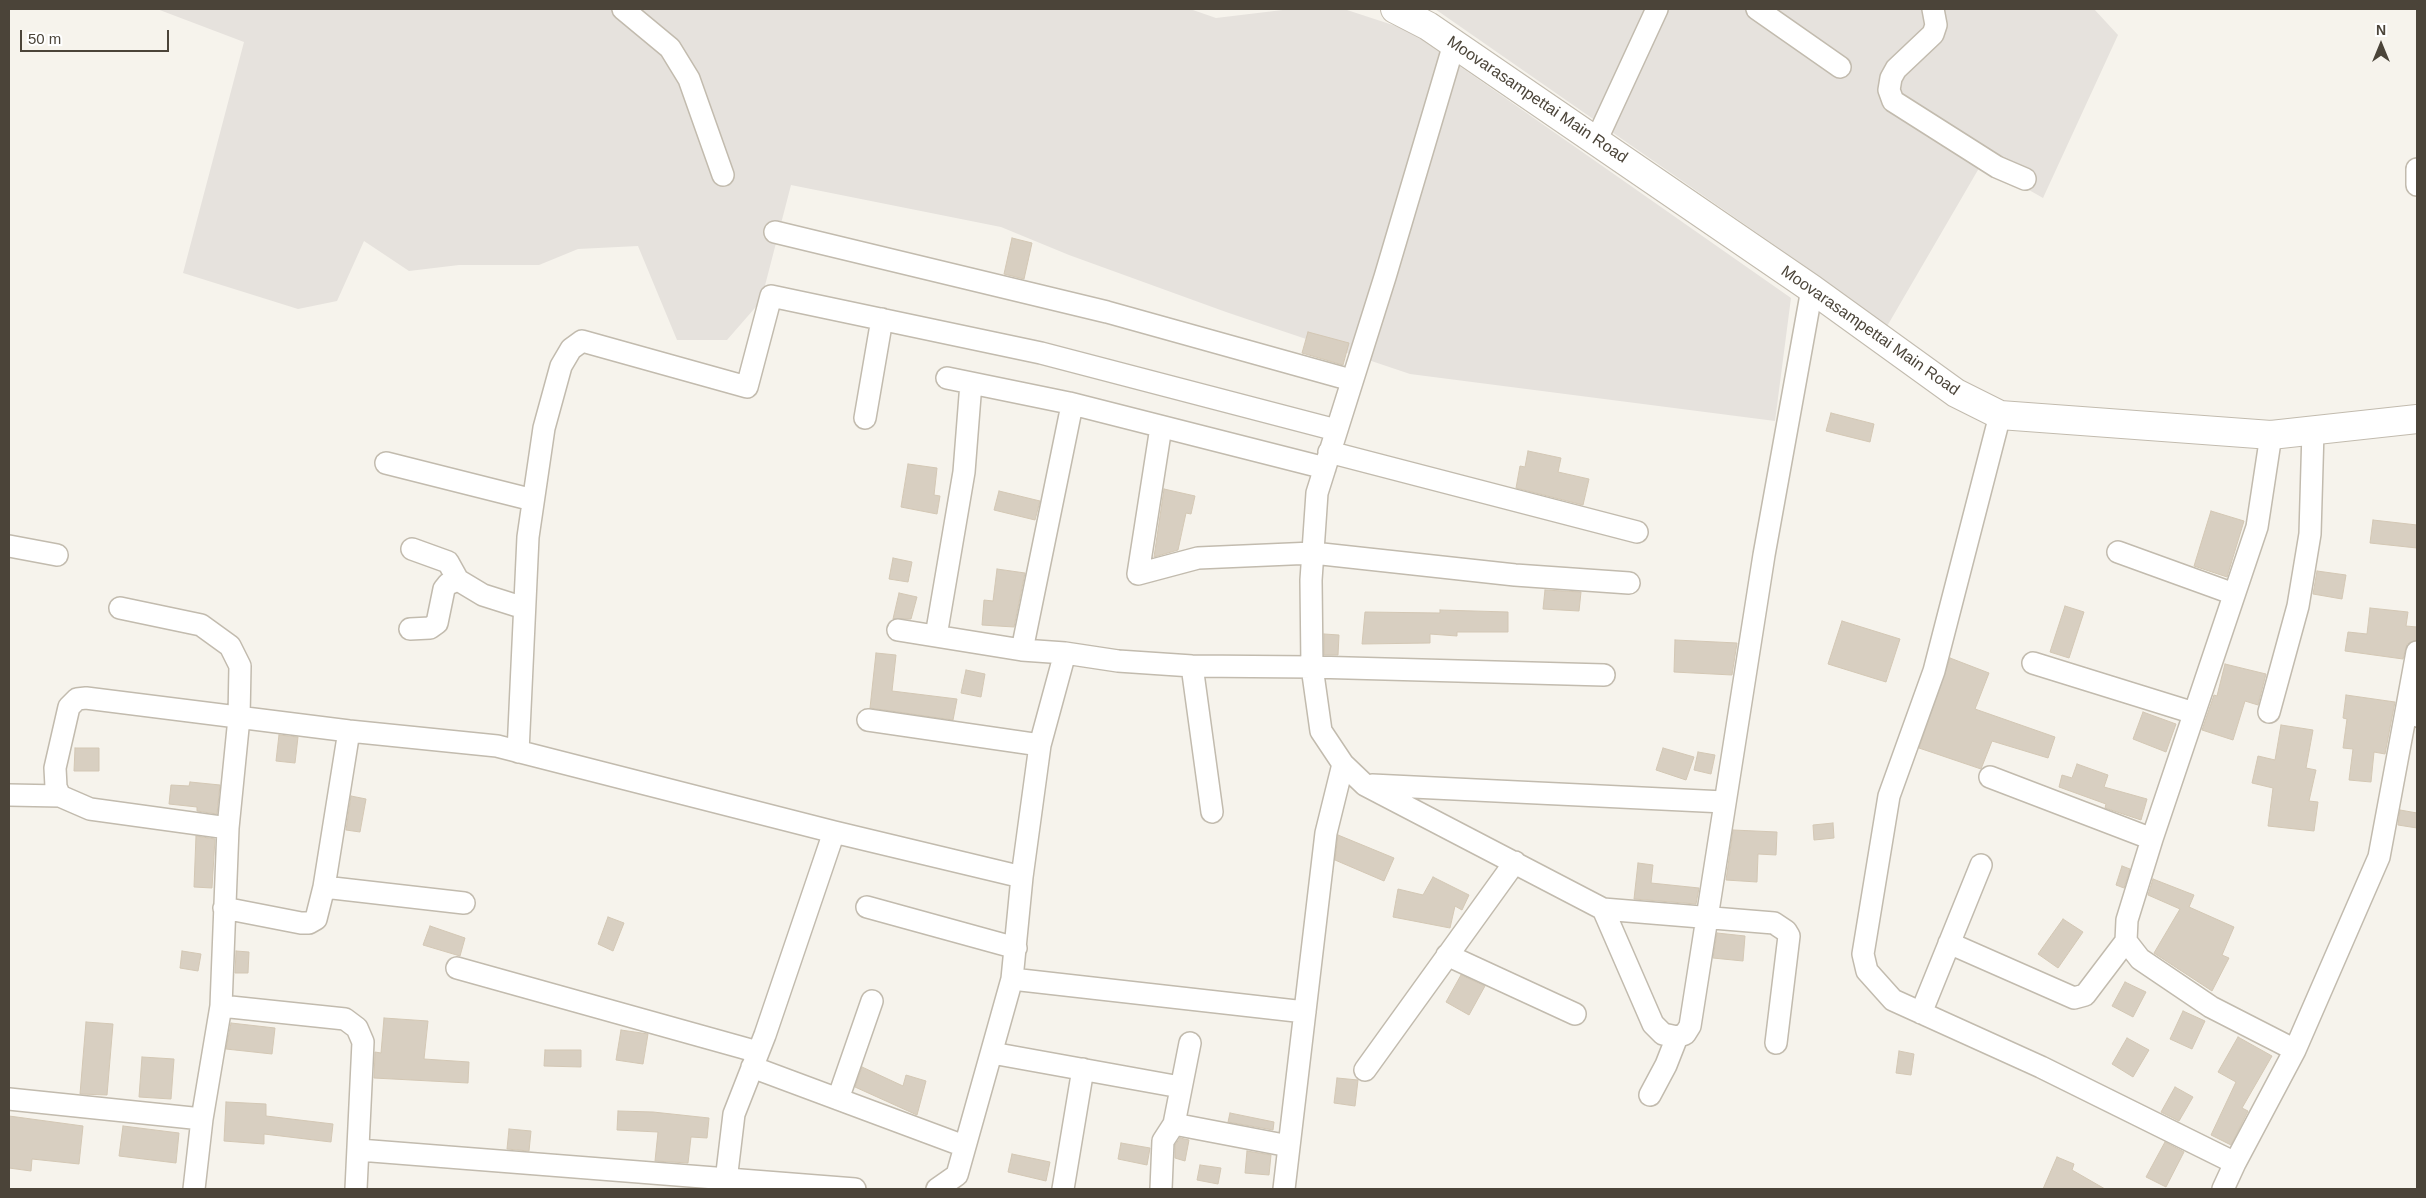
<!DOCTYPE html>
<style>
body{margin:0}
#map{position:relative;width:2426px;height:1198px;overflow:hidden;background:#f6f3ec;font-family:Helvetica,sans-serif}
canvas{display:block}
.frame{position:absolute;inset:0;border:10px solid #4b4439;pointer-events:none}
.north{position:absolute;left:2356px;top:20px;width:50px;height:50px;-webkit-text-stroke:4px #fff;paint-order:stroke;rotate:0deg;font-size:14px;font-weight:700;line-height:20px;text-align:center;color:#4b4439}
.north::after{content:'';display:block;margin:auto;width:18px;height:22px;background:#4b4439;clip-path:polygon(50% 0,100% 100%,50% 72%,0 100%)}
.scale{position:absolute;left:20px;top:30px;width:149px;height:22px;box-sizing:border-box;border:2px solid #4b4439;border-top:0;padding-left:6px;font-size:15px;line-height:18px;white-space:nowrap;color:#4b4439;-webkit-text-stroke:4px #fff;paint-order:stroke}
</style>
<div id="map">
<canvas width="2426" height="1198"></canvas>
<div class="frame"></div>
<div class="north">N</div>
<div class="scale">50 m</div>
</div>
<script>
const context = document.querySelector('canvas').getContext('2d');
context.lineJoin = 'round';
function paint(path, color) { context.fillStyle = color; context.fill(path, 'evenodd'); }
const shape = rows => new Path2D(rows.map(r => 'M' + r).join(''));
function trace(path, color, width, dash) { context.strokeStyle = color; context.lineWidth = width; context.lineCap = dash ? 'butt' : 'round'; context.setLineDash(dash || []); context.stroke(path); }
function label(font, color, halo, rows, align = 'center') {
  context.font = font + ' Helvetica,sans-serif'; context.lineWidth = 4.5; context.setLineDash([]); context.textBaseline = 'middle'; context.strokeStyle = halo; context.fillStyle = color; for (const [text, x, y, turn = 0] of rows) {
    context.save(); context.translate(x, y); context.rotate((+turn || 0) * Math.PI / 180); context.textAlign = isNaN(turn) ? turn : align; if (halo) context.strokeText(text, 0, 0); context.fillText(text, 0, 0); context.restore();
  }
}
const industrial = shape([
 [157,9,1190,9,1216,18,1291,9,1344,9,1408,30,1791,298,1775,421,1410,374,1226,312,1069,255,1001,227,791,185,761,301,727,340,677,340,638,246,578,249,539,265,459,265,409,271,364,241,337,301,298,309,183,273,244,42],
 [1435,9,2094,9,2118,35,2043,198,1982,163,1886,328,1806,267]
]);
const building = shape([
 [1012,238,1032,243,1024,279,1004,274,1012,238],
 [1308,332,1349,343,1343,365,1302,353,1308,332],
 [1831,413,1874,424,1870,442,1826,431,1831,413],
 [1528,451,1561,458,1558,472,1589,479,1583,505,1516,488,1520,466,1525,467,1528,451],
 [908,464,937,468,934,495,940,496,937,514,901,507,908,464],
 [1164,489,1195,496,1191,514,1186,513,1178,550,1154,557,1164,489],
 [999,491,1040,501,1035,520,994,510,999,491],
 [2211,511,2244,521,2227,577,2194,566,2211,511],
 [2373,520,2417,525,2417,548,2370,543,2373,520],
 [893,558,912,562,908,582,889,579,893,558],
 [997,569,1025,573,1014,627,982,625,984,600,993,601,997,569],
 [2317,571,2346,575,2342,599,2313,594,2317,571],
 [1545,590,1581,592,1579,611,1543,609,1545,590],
 [899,593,917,597,911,619,893,619,899,593],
 [2065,606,2084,612,2069,658,2050,652,2065,606],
 [2370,608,2408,612,2406,626,2417,627,2417,640,2407,644,2403,659,2345,651,2348,632,2367,634,2370,608],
 [1440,610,1508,612,1508,632,1457,632,1457,636,1430,634,1430,643,1362,644,1365,612,1440,613,1440,610],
 [1842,621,1900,639,1886,682,1828,664,1842,621],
 [1324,634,1339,635,1338,655,1324,655,1324,634],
 [1675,640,1737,643,1732,675,1674,672,1675,640],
 [876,653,896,655,892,691,957,699,953,720,870,708,876,653],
 [1950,658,1989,673,1975,709,2055,737,2048,758,1992,741,1981,769,1919,748,1950,658],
 [2225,664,2266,674,2258,705,2245,701,2233,740,2202,730,2214,695,2217,696,2225,664],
 [966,670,985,674,981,697,961,693,966,670],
 [2346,695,2395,702,2385,754,2374,752,2371,782,2349,780,2353,749,2343,748,2347,719,2343,718,2346,695],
 [2143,712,2176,724,2166,752,2133,739,2143,712],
 [2281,725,2313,730,2306,768,2316,770,2309,801,2318,802,2314,831,2268,826,2273,788,2252,783,2258,756,2275,760,2281,725],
 [279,735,298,737,295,763,276,761,279,735],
 [75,748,99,748,99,771,74,771,75,748],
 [1663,748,1694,757,1686,780,1656,770,1663,748],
 [1698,752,1715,755,1711,774,1694,770,1698,752],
 [2077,764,2108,775,2104,787,2147,799,2141,820,2105,808,2106,804,2059,787,2062,775,2072,778,2077,764],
 [190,782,220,785,217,814,197,811,197,807,169,804,171,785,189,786,190,782],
 [351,796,366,799,360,832,346,830,351,796],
 [2400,810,2417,813,2417,828,2398,825,2400,810],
 [1833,823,1834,838,1814,840,1813,825,1833,823],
 [1733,830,1777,832,1776,855,1758,854,1757,882,1726,880,1733,830],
 [1338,835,1394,858,1384,881,1335,860,1338,835],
 [196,836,215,839,212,888,194,887,196,836],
 [1638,863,1653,865,1651,883,1699,888,1696,904,1634,899,1638,863],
 [2122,866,2130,869,2124,888,2116,885,2122,866],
 [1433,877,1469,895,1462,910,1455,906,1450,928,1393,917,1398,889,1423,895,1433,877],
 [2153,879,2194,895,2189,907,2234,927,2222,955,2229,958,2212,991,2154,953,2180,909,2148,895,2153,879],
 [608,917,624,923,613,951,598,944,608,917],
 [2063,919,2083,932,2058,968,2038,954,2063,919],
 [430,926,465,938,460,956,423,945,430,926],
 [1717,933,1745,936,1743,961,1713,958,1717,933],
 [182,951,201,954,198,971,180,968,182,951],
 [236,951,249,952,248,973,235,973,236,951],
 [1461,975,1485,986,1469,1015,1446,1002,1461,975],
 [2125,982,2146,992,2133,1017,2112,1006,2125,982],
 [2183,1011,2205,1021,2192,1049,2170,1039,2183,1011],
 [384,1018,428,1021,424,1059,469,1062,468,1083,374,1078,375,1052,381,1053,384,1018],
 [86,1022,113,1024,107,1095,80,1094,86,1022],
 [231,1023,275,1028,272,1054,226,1049,231,1023],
 [621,1030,648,1034,643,1064,616,1060,621,1030],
 [2238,1037,2272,1056,2242,1108,2248,1111,2231,1145,2211,1135,2236,1082,2218,1072,2238,1037],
 [2127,1038,2149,1050,2133,1077,2112,1064,2127,1038],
 [545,1050,581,1050,581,1067,544,1066,545,1050],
 [1899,1051,1914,1054,1911,1075,1896,1073,1899,1051],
 [142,1057,174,1059,171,1099,139,1097,142,1057],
 [862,1067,903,1086,906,1075,926,1081,917,1115,855,1087,862,1067],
 [1337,1078,1358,1080,1355,1106,1334,1103,1337,1078],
 [2175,1087,2193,1097,2179,1121,2161,1112,2175,1087],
 [226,1102,266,1104,266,1116,333,1124,331,1142,264,1134,264,1144,224,1141,226,1102],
 [618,1111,653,1112,709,1118,707,1138,691,1137,688,1163,655,1161,658,1132,617,1130,618,1111],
 [1230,1113,1274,1122,1273,1130,1228,1122,1230,1113],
 [9,1116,83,1126,79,1164,32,1159,31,1171,9,1168,9,1116],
 [123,1126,179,1133,176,1163,119,1156,123,1126],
 [509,1129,531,1131,529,1151,507,1149,509,1129],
 [1180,1138,1189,1140,1185,1161,1175,1158,1175,1145,1180,1138],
 [2165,1142,2184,1152,2166,1187,2146,1177,2165,1142],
 [1121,1143,1150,1148,1147,1165,1118,1159,1121,1143],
 [1247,1151,1271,1155,1269,1175,1245,1173,1247,1151],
 [1012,1154,1050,1162,1046,1181,1008,1172,1012,1154],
 [2057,1157,2074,1164,2072,1170,2105,1189,2043,1189,2057,1157],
 [1200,1165,1221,1168,1218,1184,1197,1180,1200,1165]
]);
const minor = shape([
 [623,9,670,48,689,79,723,175],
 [1757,9,1840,67],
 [1933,9,1936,25,1933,34,1896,69,1891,78,1889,90,1893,101,1997,167,2025,179],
 [1454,44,1385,277,1317,493,1311,580,1312,667,1321,731,1343,764,1365,785,1603,909,1653,1024,1663,1034,1677,1037,1685,1034,1690,1026,1764,555,1812,289],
 [1596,141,1657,9],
 [2417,169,2417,185],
 [775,232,1107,312,1351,380],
 [947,378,1069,403,1325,468],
 [2000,415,1934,671,1889,796,1863,954,1867,971,1893,1000,2041,1067,2235,1163,2295,1050,2379,857,2406,712],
 [865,418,882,319],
 [1161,427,1138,574,1198,558,1313,553,1515,575,1629,583],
 [2271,435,2257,527,2152,839,2127,920,2126,941,2140,959,2211,1007,2295,1050],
 [1329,452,1637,532],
 [386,463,533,500],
 [9,546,57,555],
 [412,549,448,562,458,580,483,595,524,608],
 [2118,552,2234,594],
 [120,608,201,625,230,646,240,666,239,718,228,828,221,1006,202,1119],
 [410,629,430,628,437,623,444,589,448,584,458,580],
 [898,630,1022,650,1065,653,1118,661,1192,666,1312,667,1604,675],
 [936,636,964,472,971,383],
 [1022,650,1072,405],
 [2417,652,2406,712,2417,716],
 [2033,663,2194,713],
 [1192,666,1212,812],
 [2269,712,2298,606,2310,534,2313,431],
 [868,720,1040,745],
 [518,752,528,537,544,428,561,366,571,349,582,341,747,387,771,296,1041,353,1336,430],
 [1990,777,2152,839],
 [1372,785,1724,802],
 [9,795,60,796],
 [228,828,90,809,60,796,56,787,55,768,69,707,77,699,86,698,349,731,497,746,834,832,1022,877],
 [324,887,464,903],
 [867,907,1016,948],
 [224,908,301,923,309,923,316,919,324,887,349,731],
 [1603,909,1774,923,1786,931,1789,936,1776,1043],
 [1949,943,2074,998,2085,995,2126,941],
 [1447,955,1575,1014],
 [457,968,758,1052],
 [1012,979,1305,1012],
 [221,1006,345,1019,357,1028,363,1042,356,1189],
 [1921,1013,1981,865],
 [992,1053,1180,1087],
 [752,1067,964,1146],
 [1365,1070,1515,862],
 [1650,1095,1666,1065,1677,1037],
 [9,1099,202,1119,194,1189],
 [838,1099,872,1001],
 [1174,1124,1190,1043],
 [359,1150,855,1189],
 [725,1189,734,1114,765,1035,834,832],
 [937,1189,957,1175,1012,979,1022,877,1040,745,1065,653],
 [1063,1189,1083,1069],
 [1161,1189,1163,1141,1174,1124,1289,1146],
 [1284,1189,1326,833,1343,764],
 [2223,1189,2235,1163]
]);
const tertiary = shape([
 [1395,9,1428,26,1812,289,1956,393,2000,415,2271,435,2417,419]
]);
const streetNames = [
 ["Moovarasampettai Main Road",1537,100,34],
 ["Moovarasampettai Main Road",1870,331,35]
];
paint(industrial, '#e6e2dd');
paint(building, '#d8cfc1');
trace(building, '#d3c7b4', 1);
trace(minor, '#c2bbae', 24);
trace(tertiary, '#c2bbae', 30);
trace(minor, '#fff', 21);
trace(tertiary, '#fff', 28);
label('16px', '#4b4439', '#fff', streetNames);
</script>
